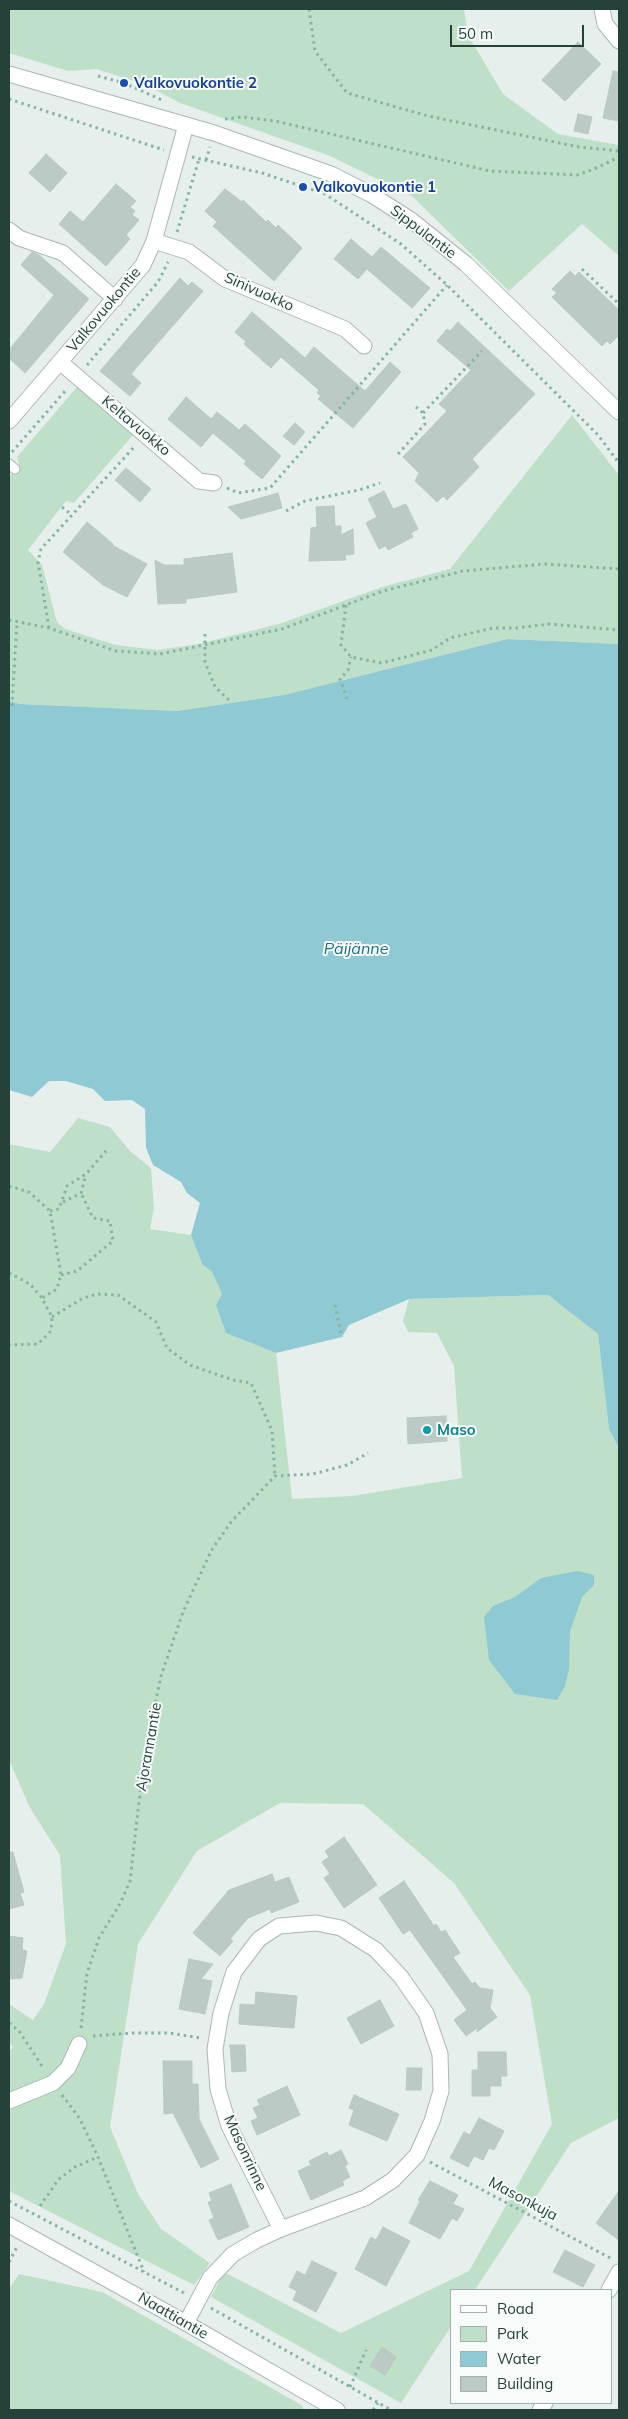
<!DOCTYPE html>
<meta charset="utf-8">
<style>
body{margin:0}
#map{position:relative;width:628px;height:2419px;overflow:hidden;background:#e6efeb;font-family:Mulish,sans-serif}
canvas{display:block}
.frame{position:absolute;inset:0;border:10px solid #24423a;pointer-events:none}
.legend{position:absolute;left:450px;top:2289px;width:162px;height:115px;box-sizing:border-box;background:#f7fbf9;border:1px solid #a3b1ad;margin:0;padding:6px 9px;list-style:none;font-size:15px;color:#24423a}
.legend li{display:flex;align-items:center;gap:10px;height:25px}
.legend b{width:25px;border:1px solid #a3b1ad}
.scale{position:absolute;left:450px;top:25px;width:134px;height:22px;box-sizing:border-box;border:2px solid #24423a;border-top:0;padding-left:6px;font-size:15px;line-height:18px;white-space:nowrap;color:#24423a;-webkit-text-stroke:4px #f7fbf9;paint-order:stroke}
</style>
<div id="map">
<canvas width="628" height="2419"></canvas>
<div class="frame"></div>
<ul class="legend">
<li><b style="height:6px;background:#fff"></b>Road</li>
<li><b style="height:14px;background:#bfe0c8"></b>Park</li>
<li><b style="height:14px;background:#8ec9d4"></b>Water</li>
<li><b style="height:14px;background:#bbcac4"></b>Building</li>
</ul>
<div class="scale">50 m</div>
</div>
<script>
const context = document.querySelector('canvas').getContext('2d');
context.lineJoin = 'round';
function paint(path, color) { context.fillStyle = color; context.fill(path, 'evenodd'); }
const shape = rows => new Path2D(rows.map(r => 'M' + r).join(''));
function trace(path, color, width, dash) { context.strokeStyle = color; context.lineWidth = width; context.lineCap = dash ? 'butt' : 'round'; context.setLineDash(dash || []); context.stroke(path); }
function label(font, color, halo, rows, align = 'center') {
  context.font = font + ' Mulish,sans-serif'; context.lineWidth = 4; context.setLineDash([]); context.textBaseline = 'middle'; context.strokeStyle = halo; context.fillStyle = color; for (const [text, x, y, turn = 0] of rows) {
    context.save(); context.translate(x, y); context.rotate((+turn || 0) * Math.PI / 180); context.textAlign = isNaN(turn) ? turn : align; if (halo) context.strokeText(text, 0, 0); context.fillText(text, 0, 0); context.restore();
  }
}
const green = shape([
 [9,9,464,9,468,35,503,94,558,134,619,145,619,256,582,224,509,291,412,196,330,156,180,103,144,84,96,69,68,71,9,53],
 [78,386,133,435,74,503,66,501,28,550,42,565,57,622,65,629,116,645,157,650,198,644,279,624,382,587,450,569,572,415,619,475,619,644,506,639,284,695,177,711,20,704,9,701,9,477,19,464,17,457],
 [78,1118,110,1127,130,1151,151,1168,154,1208,150,1229,191,1235,202,1264,212,1272,222,1294,226,1333,276,1353,292,1499,352,1496,462,1478,454,1366,437,1333,408,1332,403,1321,409,1299,548,1295,598,1334,609,1429,619,1448,619,2118,571,2143,475,2290,452,2290,452,2325,401,2403,211,2297,224,2272,341,2333,469,2271,552,2124,530,1995,454,1883,363,1804,280,1803,197,1851,138,1944,110,2127,138,2194,161,2229,210,2263,194,2285,9,2191,9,2051,13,2048,9,2041,9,2004,33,2020,44,2004,66,1944,60,1855,30,1808,9,1760,9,1144,50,1152],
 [19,2274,102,2292,303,2406,302,2410,9,2410,9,2289]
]);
const water = shape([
 [507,639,619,644,619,1448,609,1429,598,1334,548,1295,409,1299,349,1325,342,1337,276,1353,226,1333,216,1305,222,1294,212,1272,202,1264,191,1235,200,1203,187,1193,181,1182,153,1165,146,1148,145,1109,132,1100,105,1101,93,1089,66,1081,49,1081,32,1097,9,1090,9,701,20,704,177,711,284,695],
 [578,1571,594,1575,594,1585,582,1597,570,1631,569,1669,565,1686,557,1700,515,1694,489,1660,484,1617,493,1606,515,1597,541,1578]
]);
const building = shape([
 [578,42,601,64,565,101,542,80,578,42],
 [613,71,619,72,619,121,603,118,613,71],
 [578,114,592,117,588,134,574,131,578,114],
 [46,154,67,173,50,192,29,173,46,154],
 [116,184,136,201,130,207,135,211,132,215,139,220,126,235,130,239,106,266,59,224,70,211,83,222,116,184],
 [225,189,242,202,243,200,266,222,268,220,276,228,278,225,302,248,274,281,213,226,217,222,205,211,225,189],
 [351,239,372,257,381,247,430,288,412,308,367,269,358,279,334,259,351,239],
 [32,252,39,255,89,299,25,373,9,358,9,350,54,295,21,265,32,252],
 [570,271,575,276,579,272,619,310,619,335,610,344,607,341,602,346,552,297,557,293,552,289,570,271],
 [180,278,188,286,192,282,203,291,131,374,141,383,130,396,100,371,180,278],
 [252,312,305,358,314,347,365,391,390,362,401,372,353,428,318,399,321,396,317,393,319,390,281,357,271,368,244,344,246,342,235,332,252,312],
 [458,322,535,394,472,459,479,467,447,500,443,496,437,502,415,481,419,473,403,457,447,411,439,404,471,370,437,341,447,329,450,331,458,322],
 [186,397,211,419,217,412,239,430,245,424,281,456,262,479,244,464,246,461,213,433,201,447,168,419,186,397],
 [295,423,305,432,294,445,283,436,295,423],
 [126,468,151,489,140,502,115,480,126,468],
 [384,491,393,509,406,504,418,529,411,533,413,537,388,550,386,546,379,549,366,523,377,517,368,499,384,491],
 [278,493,282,508,241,519,228,507,278,493],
 [334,506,335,526,341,526,341,535,353,529,354,554,345,555,346,560,309,561,311,528,317,527,316,507,334,506],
 [87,522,113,544,112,545,147,564,127,597,103,585,63,552,87,522],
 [232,553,237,592,186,599,186,603,158,604,155,560,164,565,184,565,184,559,232,553],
 [446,1416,447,1441,408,1444,407,1418,446,1416],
 [344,1837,377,1885,344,1908,324,1878,330,1874,322,1862,329,1857,325,1851,344,1837],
 [9,1852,13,1852,24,1892,20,1893,24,1905,9,1909,9,1852],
 [272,1874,275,1882,289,1877,299,1902,271,1913,270,1909,248,1918,230,1939,233,1941,220,1956,193,1933,229,1890,272,1874],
 [404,1881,434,1926,436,1924,441,1932,445,1930,460,1953,453,1957,472,1984,475,1982,480,1988,493,1990,490,2008,497,2017,477,2032,477,2028,466,2036,454,2020,467,2010,410,1930,403,1934,379,1898,404,1881],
 [9,1936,23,1938,22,1950,27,1951,22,1978,9,1979,9,1936],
 [189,1959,213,1964,201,1979,212,1981,205,2014,179,2009,189,1959],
 [256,1992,297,1996,294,2028,239,2024,240,2004,255,2005,256,1992],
 [380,2000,394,2026,361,2044,347,2018,380,2000],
 [230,2045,245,2045,246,2071,232,2072,230,2045],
 [478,2052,506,2052,507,2076,501,2076,501,2086,490,2086,490,2096,472,2096,472,2070,478,2070,478,2052],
 [163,2061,192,2061,192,2084,198,2084,199,2119,219,2159,201,2168,173,2113,164,2114,163,2061],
 [407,2068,422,2068,421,2090,406,2090,407,2068],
 [287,2086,300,2115,257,2135,251,2121,258,2118,253,2108,260,2105,257,2100,287,2086],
 [354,2095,399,2114,387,2141,349,2125,354,2110,349,2108,354,2095],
 [479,2118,504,2131,494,2150,489,2148,483,2160,474,2156,468,2167,450,2158,464,2132,470,2135,479,2118],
 [341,2150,348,2164,345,2166,350,2177,342,2181,344,2185,311,2200,298,2171,311,2165,309,2161,327,2152,329,2156,341,2150],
 [430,2181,458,2195,453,2204,464,2209,457,2221,452,2218,440,2239,409,2223,420,2201,418,2200,430,2181],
 [231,2184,249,2227,218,2240,209,2220,214,2218,208,2202,212,2201,209,2193,231,2184],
 [619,2191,619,2240,596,2223,619,2191],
 [383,2227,410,2241,386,2286,355,2269,371,2237,376,2240,383,2227],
 [565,2250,595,2265,583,2287,553,2272,565,2250],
 [312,2261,337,2273,316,2312,293,2300,297,2291,289,2287,297,2271,305,2275,312,2261],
 [382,2347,396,2357,385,2375,370,2366,382,2347]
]);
const path = shape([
 [309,9,315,51,347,93,428,116,579,147,619,151],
 [98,76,124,83,162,100],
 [9,99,164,150],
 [225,119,242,117,275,121,490,171,577,175,594,169,619,157],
 [192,157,262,173,325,194,401,244,447,285,598,435,619,463],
 [206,160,210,147],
 [177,232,199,159],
 [582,269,619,304],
 [87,365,158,282,168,262],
 [423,413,482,351],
 [12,452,67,389],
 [398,454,425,424,423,413,416,407],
 [227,488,238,493,270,488,447,285],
 [62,507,72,515],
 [286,511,305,501,359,490,380,483],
 [346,605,341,645,351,657,382,663,432,650,450,638,493,628,516,628,549,624,619,630],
 [9,620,49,628,116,651,160,654,282,629,383,591,463,571,545,564,619,569],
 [49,628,38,562,41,549,135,446],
 [205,634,205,662,215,687,230,701],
 [347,699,340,679,348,670,351,657],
 [12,706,17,622],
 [9,1186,29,1192,50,1211,61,1275,57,1289,42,1298],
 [63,1202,81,1193,86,1175],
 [50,1211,59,1209,67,1186,86,1174,106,1151],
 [9,1273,30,1284,42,1298,52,1317,51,1331,38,1344,9,1345],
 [61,1275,77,1271,113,1241,110,1221,93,1218,81,1193],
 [335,1305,342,1337],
 [52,1317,83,1298,98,1294,118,1295,156,1322,167,1348,190,1365,233,1380,251,1383,272,1431,275,1476],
 [9,2023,19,2031,44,2069],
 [81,2028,87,1973,99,1938,121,1902,130,1881,144,1758,161,1676,183,1612,211,1551,231,1522,275,1476,313,1474,347,1465,368,1453],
 [93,2036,133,2033,169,2033,201,2038],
 [62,2095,80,2119,98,2157,144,2272],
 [430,2162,612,2259],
 [9,2201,184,2293],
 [40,2206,59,2179,75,2167,98,2157],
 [9,2262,17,2247],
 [211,2308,391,2410],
 [350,2387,366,2350],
 [373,2410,378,2403]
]);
const service = shape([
 [9,464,15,469]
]);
const minor = shape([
 [602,9,605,24,619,41],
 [9,230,19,238,63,253,115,299],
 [154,241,189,252,225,279,345,329,364,346],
 [60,362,199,481,214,483],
 [9,421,143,265,154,241,186,125],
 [9,2101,53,2083,68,2068,79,2044],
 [609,2290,619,2272],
 [186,2323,210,2278,233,2254,257,2240,281,2229,365,2198,393,2180,417,2155,432,2121,441,2091,440,2054,426,2013,401,1977,376,1950,341,1928,316,1923,279,1926,259,1939,234,1972,221,2013,215,2049,218,2089,229,2126,281,2229],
 [540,2410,545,2403]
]);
const tertiary = shape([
 [9,74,214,133,331,174,372,195,411,220,466,264,619,412],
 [9,2225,186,2323,337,2410]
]);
const markers = [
 [124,83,5,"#1a4fb4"],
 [303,187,5,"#1a4fb4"],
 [427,1430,5,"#0f9aa8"]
];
const transitNames = [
 ["Valkovuokontie 2",134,83],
 ["Valkovuokontie 1",313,187]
];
const streetNames = [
 ["Sippulantie",423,232,37],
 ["Sinivuokko",259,292,24],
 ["Valkovuokontie",104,310,-50],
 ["Keltavuokko",136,426,40],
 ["Ajorannantie",149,1747,-80],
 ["Masonrinne",245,2153,65],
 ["Masonkuja",523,2199,28],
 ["Naattiantie",173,2316,30]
];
const cultureNames = [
 ["Maso",437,1430]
];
const waterNames = [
 ["Päijänne",356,949]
];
paint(green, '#bfe0c8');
paint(water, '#8ec9d4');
paint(building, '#bbcac4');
trace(building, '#b8c9c2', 1);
trace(service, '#a8b8b2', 11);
trace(minor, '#a8b8b2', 17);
trace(tertiary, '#a8b8b2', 17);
trace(path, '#86b3a5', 3, [2.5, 4]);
trace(service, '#fff', 9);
trace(minor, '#fff', 15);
trace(tertiary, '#fff', 15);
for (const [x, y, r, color] of markers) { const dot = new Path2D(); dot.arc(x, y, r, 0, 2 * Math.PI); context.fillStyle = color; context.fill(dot); trace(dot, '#f7fbf9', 2); }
label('bold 15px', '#164399', '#f7fbf9', transitNames, 'left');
label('15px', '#24423a', '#f7fbf9', streetNames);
label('bold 15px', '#0d838f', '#f7fbf9', cultureNames, 'left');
label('italic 16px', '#1c6f80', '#f7fbf9', waterNames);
</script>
